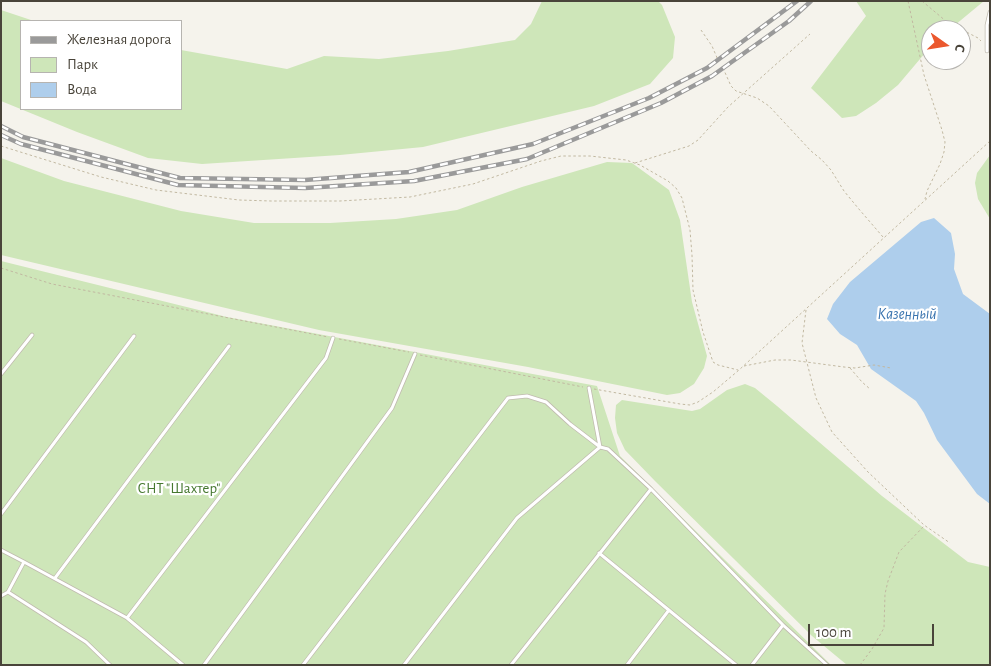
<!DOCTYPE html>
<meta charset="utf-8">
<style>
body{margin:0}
#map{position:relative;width:991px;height:666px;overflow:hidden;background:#f5f3ec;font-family:"Alegreya Sans",sans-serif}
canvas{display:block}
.frame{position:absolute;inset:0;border:2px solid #49443a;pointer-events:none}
.legend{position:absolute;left:20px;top:20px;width:162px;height:90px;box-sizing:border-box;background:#fff;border:1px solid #b6b4b0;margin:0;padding:6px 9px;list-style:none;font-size:15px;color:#49443a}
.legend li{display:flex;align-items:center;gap:10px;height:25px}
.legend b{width:25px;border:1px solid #b6b4b0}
.north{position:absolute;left:921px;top:20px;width:50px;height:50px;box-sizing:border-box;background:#fff;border:1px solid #b6b4b0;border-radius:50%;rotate:103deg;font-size:14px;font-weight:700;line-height:20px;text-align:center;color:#49443a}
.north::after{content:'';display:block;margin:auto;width:18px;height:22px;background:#eb582e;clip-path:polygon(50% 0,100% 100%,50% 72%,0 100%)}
.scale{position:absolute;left:808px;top:624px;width:126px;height:22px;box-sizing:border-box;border:2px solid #49443a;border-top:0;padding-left:6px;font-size:15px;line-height:18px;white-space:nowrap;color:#49443a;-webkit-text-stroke:4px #fff;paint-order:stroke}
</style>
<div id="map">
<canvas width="991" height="666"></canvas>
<div class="frame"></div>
<ul class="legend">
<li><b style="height:6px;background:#9a9a9a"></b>Железная дорога</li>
<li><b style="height:14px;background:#cee6b9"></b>Парк</li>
<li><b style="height:14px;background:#aeceec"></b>Вода</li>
</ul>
<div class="north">С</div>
<div class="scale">100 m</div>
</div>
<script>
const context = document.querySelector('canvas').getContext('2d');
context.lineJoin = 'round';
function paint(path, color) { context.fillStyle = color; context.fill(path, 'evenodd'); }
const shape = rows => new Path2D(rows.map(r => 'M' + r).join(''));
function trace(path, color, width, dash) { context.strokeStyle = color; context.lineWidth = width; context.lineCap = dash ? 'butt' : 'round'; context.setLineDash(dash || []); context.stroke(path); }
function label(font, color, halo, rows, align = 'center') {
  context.font = font + ' "Alegreya Sans",sans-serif'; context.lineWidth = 4.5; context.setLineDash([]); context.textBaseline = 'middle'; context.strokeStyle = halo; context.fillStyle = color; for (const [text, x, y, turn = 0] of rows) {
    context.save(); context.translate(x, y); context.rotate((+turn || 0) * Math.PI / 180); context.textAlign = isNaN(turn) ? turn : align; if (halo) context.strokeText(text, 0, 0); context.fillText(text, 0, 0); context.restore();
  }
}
const green = shape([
 [542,1,658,1,662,5,675,37,673,58,650,84,594,106,423,147,340,155,202,164,148,158,77,132,1,101,1,10,34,21,21,21,21,109,181,109,181,50,287,69,324,56,379,59,448,51,515,40,531,24],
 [856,1,984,1,949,30,931,30,931,46,898,85,876,103,856,116,842,118,811,88,866,16],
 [990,155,990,219,978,199,975,183,977,173],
 [1,158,64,181,181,211,254,223,330,223,396,219,457,210,522,187,607,162,632,163,669,190,680,220,692,302,707,356,704,368,694,384,680,393,667,395,528,367,319,330,1,255],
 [1,261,227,317,597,386,620,456,831,665,1,665],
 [745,384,755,388,777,406,882,496,968,562,990,567,990,665,847,665,812,636,655,481,625,450,617,433,615,418,616,405,622,400,692,411,700,409,727,390]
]);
const water = shape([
 [934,218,951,233,955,254,954,269,963,294,990,314,990,504,977,494,937,440,924,413,916,401,871,369,857,345,840,334,827,319,833,304,850,282,921,222]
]);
const path = shape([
 [908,1,924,75,942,130,945,142,944,152,940,164,927,191,925,199],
 [922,1,947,22,978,38,981,41],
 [701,30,712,46,718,60],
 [723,68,731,86,736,91,757,98,769,106,811,151,822,160,831,170,844,191,858,208,883,237],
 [1,146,101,177,156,190,239,200,271,201,340,201,410,197,473,184,541,161,561,156,590,156,626,160,640,165,668,181,676,188,682,198,690,230,692,255,693,290,703,332,713,362,718,365,738,370],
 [635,163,689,146,698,140,728,107,810,34],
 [1,268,52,284,328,337],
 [806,310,802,343,816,398,832,432,868,472,924,525,950,543],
 [339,339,409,352],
 [420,355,583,387],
 [744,366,775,360,791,360,844,367,855,368,874,365,891,368],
 [850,368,862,382,870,389],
 [594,389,680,404,690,405,698,402,713,392,739,370,990,141],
 [860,665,872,649,884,628,885,594,888,581,899,552,924,526]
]);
const service = shape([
 [987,51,987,25,990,12],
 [1,374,32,335],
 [589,388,600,447,608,449,651,489,783,625,827,665],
 [1,514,134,336],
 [1,550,24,562,8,592,86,642,110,665],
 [599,553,736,665],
 [24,562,127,618,183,665],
 [55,578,229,346],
 [1,596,8,592],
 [127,618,326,358,333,338],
 [204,665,392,408,415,354],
 [303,665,508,398,527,396,546,402,570,424,600,447,517,518,404,665],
 [511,665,651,489],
 [627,665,669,610],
 [752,665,783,625]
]);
const rail = shape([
 [1,126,23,137,180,178,305,180,409,172,533,144,649,98,707,68,797,1],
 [1,135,21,144,178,185,305,188,414,181,527,159,661,103,712,76,789,21,811,1]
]);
const parkNames = [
 ["СНТ \"Шахтер\"",179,488]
];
const waterNames = [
 ["Казенный",907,314]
];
paint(green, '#cee6b9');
paint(water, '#aeceec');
trace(service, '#c0bbaf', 4.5);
trace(path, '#c1b8a1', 1, [2.5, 2.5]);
trace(service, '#fff', 3);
trace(rail, '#9a9a9a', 4.5);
trace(rail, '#fff', 2.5, [8]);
label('15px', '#467830', '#fff', parkNames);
label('italic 16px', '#3a74af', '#fff', waterNames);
</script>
